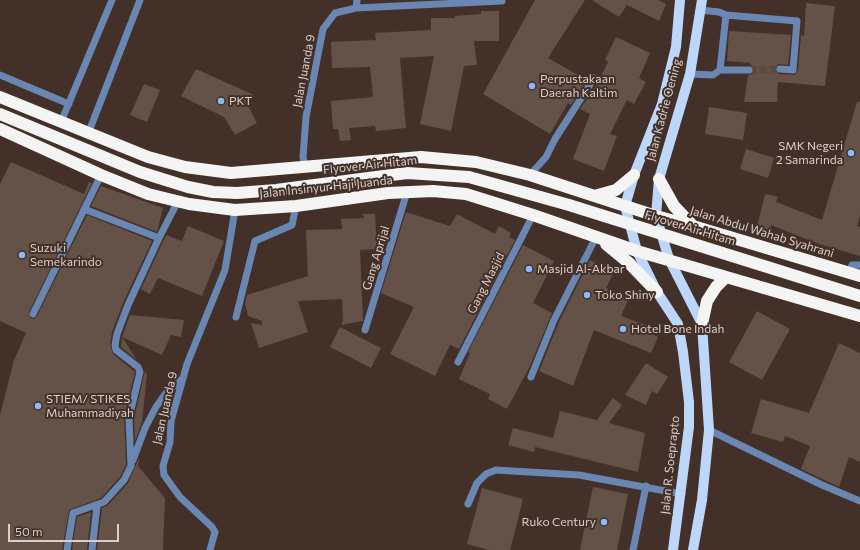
<!DOCTYPE html>
<style>
body{margin:0}
#map{position:relative;width:860px;height:550px;overflow:hidden;background:#433129;font-family:Commissioner,sans-serif}
canvas{display:block}
.scale{position:absolute;left:8px;top:524px;width:111px;height:18px;box-sizing:border-box;border:2px solid #dbcfca;border-top:0;padding-left:5px;font-size:12px;line-height:14px;white-space:nowrap;color:#dbcfca;-webkit-text-stroke:3px #433129;paint-order:stroke}
</style>
<div id="map">
<canvas width="860" height="550"></canvas>
<div class="scale">50 m</div>
</div>
<script>
const context = document.querySelector('canvas').getContext('2d');
context.lineJoin = 'round';
function paint(path, color) { context.fillStyle = color; context.fill(path, 'evenodd'); }
const shape = rows => new Path2D(rows.map(r => 'M' + r).join(''));
function trace(path, color, width, dash) { context.strokeStyle = color; context.lineWidth = width; context.lineCap = dash ? 'butt' : 'round'; context.setLineDash(dash || []); context.stroke(path); }
function label(font, color, halo, rows, align = 'center') {
  context.font = font + ' Commissioner,sans-serif'; context.lineWidth = 4; context.setLineDash([]); context.textBaseline = 'middle'; context.strokeStyle = halo; context.fillStyle = color; for (const [text, x, y, turn = 0] of rows) {
    context.save(); context.translate(x, y); context.rotate((+turn || 0) * Math.PI / 180); context.textAlign = isNaN(turn) ? turn : align; if (halo) context.strokeText(text, 0, 0); context.fillText(text, 0, 0); context.restore();
  }
}
const building = shape([
 [535,0,585,0,548,58,587,80,571,105,568,103,550,134,483,94],
 [592,0,658,0,666,4,659,21,627,5,619,17],
 [806,3,835,6,825,86,778,82,777,102,744,102,748,75,752,74,754,70,750,63,727,61,729,31,791,35,788,65,778,64,775,69,779,74,795,75,798,70,801,35,804,36],
 [481,11,499,11,499,41,474,41,477,65,464,66,451,131,420,124,434,56,400,58,406,128,376,131,375,126,349,128,351,140,340,141,338,129,333,129,331,101,373,97,370,67,332,68,331,42,376,40,375,33,431,30,431,18,455,18,455,16,481,14],
 [616,37,650,53,639,78,646,82,634,104,627,100,610,134,617,136,604,171,573,159,590,114,580,109,596,86,608,62,605,60],
 [196,69,254,95,248,106,257,123,235,135,224,117,181,96],
 [144,84,160,90,147,122,130,115],
 [857,102,860,102,860,215,857,226,860,227,860,256,816,243,771,225,770,230,757,226,765,194,778,197,776,202,822,220],
 [709,107,747,113,743,140,705,134],
 [746,149,774,158,768,178,740,169],
 [11,162,84,194,89,182,92,183,29,312,30,318,34,319,37,316,87,215,152,241,123,303,112,332,110,344,113,354,135,372,124,417,126,465,120,477,101,498,69,510,62,550,0,550,0,415,14,360,26,333,0,321,0,184],
 [101,186,163,208,157,232,91,206],
 [406,212,450,226,457,214,495,234,499,226,511,233,509,237,515,240,459,349,450,345,435,376,390,354,414,307,381,293],
 [363,214,375,214,377,249,360,250,363,321,341,325,343,320,342,299,298,301,308,332,259,348,251,323,262,325,262,321,248,316,245,304,247,295,308,276,306,230,342,229,341,219,364,218],
 [188,226,224,241,202,296,158,278,150,294,141,289,166,235,182,241],
 [523,245,554,261,533,303,552,313,530,366,507,409,488,399,490,394,459,379,470,353,468,352],
 [590,260,614,272,606,288,629,298,621,316,648,326,646,331,658,337,651,353,594,330,573,386,539,371,559,322],
 [757,311,790,329,762,380,729,362],
 [130,315,184,320,181,337,171,335,162,355,122,337],
 [340,327,381,348,371,368,330,347],
 [122,337,137,360,121,347],
 [839,343,860,353,860,462,849,457,839,487,801,469,810,446,785,436,783,442,751,433,761,399,809,413],
 [646,363,668,377,657,394,652,391,646,405,625,395],
 [145,371,147,374,142,422,135,441,134,418],
 [613,398,622,405,609,423,645,433,638,472,535,447,534,452,508,445,513,428,553,438,560,411,597,420],
 [139,458,138,466,165,498,163,550,97,550,102,508,108,505,128,483],
 [593,487,628,494,617,550,580,550],
 [482,488,523,499,510,550,489,550,467,544],
 [91,512,87,550,72,550,77,517]
]);
const minorTunnel = shape([
 [749,70,780,69]
]);
const minor = shape([
 [356,8,502,1],
 [726,15,797,21,793,70,780,69],
 [720,70,749,70],
 [690,74,713,75,720,70,726,15,719,12,700,10],
 [0,75,69,104],
 [61,122,112,0],
 [88,134,140,0],
 [305,167,303,157,306,117,323,29,335,13,356,8,357,0],
 [530,175,546,157,555,139,594,78],
 [84,209,159,238],
 [849,273,852,265,860,265],
 [33,314,101,175],
 [236,317,255,241,292,225,296,206],
 [365,330,407,192],
 [458,362,533,215],
 [531,377,554,320,596,237],
 [709,430,822,485,860,501],
 [133,460,145,428,156,407,166,393,183,378],
 [468,504,477,483,486,474,496,470,579,475,682,494],
 [67,550,73,513,104,502,124,480,131,466,129,418,140,372,138,367,116,350,115,345,117,334,128,305,159,238,178,201],
 [92,550,97,506],
 [210,550,215,532,212,527,180,497,164,475,163,466,170,442,171,421,187,364,225,270,235,210],
 [633,550,646,486]
]);
const major = shape([
 [673,550,689,427,689,402,683,352,678,324,657,292,637,251,625,206,634,175,662,104,676,47,680,0],
 [693,550,702,500,709,430,702,324,669,259,656,216,659,179,690,74,702,0]
]);
const highway = shape([
 [0,97,148,157,185,167,231,173,421,157,476,162,530,175,656,216,693,226,860,276],
 [0,129,101,175,148,194,189,204,235,210,296,206,388,193,433,191,466,194,533,215,637,251,860,316],
 [659,179,674,206,693,226],
 [594,196,616,190,634,175],
 [606,244,629,263,657,292],
 [702,324,707,301,716,287,726,277]
]);
const highwayBridge = shape([
 [0,114,140,172,188,187,213,192,237,193,276,190,407,173,469,177,569,205,860,296]
]);
const markers = [
 [532,86,4,"#8abafc"],
 [221,101,4,"#8abafc"],
 [851,153,4,"#8abafc"],
 [22,255,4,"#8abafc"],
 [529,269,4,"#8abafc"],
 [587,295,4,"#8abafc"],
 [623,329,4,"#8abafc"],
 [38,406,4,"#8abafc"],
 [604,522,4,"#8abafc"]
];
const streetNames = [
 ["Jalan Juanda 9",304,71,-79],
 ["Jalan Kadrie Oening",664,110,-75],
 ["Flyover Air Hitam",370,165,-6],
 ["Jalan Insinyur Haji Juanda",326,187,-6],
 ["Flyover Air Hitam",690,228,17],
 ["Jalan Abdul Wahab Syahrani",762,232,17],
 ["Gang Aprijal",376,258,-73],
 ["Gang Masjid",486,283,-63],
 ["Jalan Juanda 9",165,408,-77],
 ["Jalan R. Soeprapto",670,465,-84]
];
const poiNames = [
 ["Perpustakaan",540,79],
 ["Daerah Kaltim",540,93],
 ["PKT",229,101],
 ["SMK Negeri",843,146,"right"],
 ["2 Samarinda",843,160,"right"],
 ["Suzuki",30,248],
 ["Semekarindo",30,262],
 ["Masjid Al-Akbar",537,269],
 ["Toko Shiny",595,295],
 ["Hotel Bone Indah",631,329],
 ["STIEM/ STIKES",46,399],
 ["Muhammadiyah",46,413],
 ["Ruko Century",596,522,"right"]
];
paint(building, '#645148');
trace(minorTunnel, '#5a4941', 7, [7, 3.5]);
trace(minor, '#6987b2', 7);
trace(major, '#bdd7fa', 10);
trace(highway, '#f4f4f4', 12);
trace(highwayBridge, '#f4f4f4', 12);
for (const [x, y, r, color] of markers) { const dot = new Path2D(); dot.arc(x, y, r, 0, 2 * Math.PI); context.fillStyle = color; context.fill(dot); trace(dot, '#433129', 1.5); }
label('12px', '#dbcfca', '#433129', streetNames);
label('12px', '#dbcfca', '#433129', poiNames, 'left');
</script>
